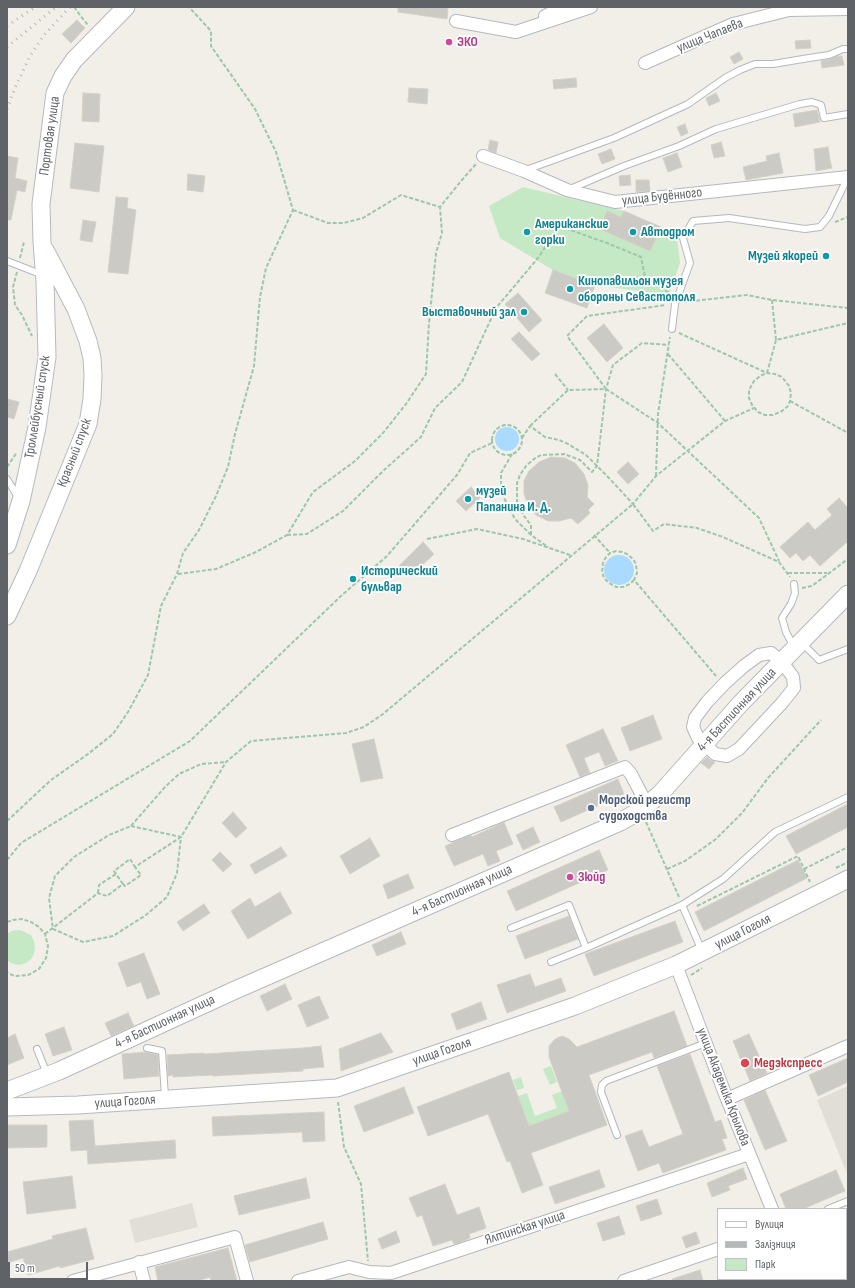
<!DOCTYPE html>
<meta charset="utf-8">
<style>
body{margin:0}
#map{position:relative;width:855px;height:1288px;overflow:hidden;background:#f1efe8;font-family:"Sofia Sans Condensed",sans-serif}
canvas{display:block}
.frame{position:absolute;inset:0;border:8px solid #5f6368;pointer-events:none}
.legend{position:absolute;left:717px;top:1208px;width:130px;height:72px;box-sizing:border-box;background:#fff;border:1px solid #bfc1c3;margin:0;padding:5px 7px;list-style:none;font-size:12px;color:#5f6368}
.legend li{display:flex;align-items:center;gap:8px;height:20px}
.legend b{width:20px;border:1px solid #bfc1c3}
.scale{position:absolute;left:8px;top:1262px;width:80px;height:18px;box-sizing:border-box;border:2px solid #5f6368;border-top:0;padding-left:5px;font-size:12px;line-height:14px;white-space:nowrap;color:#5f6368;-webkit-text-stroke:3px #fff;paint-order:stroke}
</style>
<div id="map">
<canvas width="855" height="1288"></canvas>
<div class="frame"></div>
<ul class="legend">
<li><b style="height:5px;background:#fff"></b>Вулиця</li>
<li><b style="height:5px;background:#b6b7b8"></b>Залізниця</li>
<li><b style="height:11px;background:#c5e8c5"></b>Парк</li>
</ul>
<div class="scale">50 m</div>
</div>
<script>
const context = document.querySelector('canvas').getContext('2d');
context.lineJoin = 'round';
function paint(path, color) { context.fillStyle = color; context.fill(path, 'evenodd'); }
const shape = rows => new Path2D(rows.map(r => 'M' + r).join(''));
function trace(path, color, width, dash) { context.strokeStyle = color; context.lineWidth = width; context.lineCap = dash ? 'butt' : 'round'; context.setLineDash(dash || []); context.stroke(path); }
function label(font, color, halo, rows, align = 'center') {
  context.font = font + ' "Sofia Sans Condensed",sans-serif'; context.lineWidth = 3.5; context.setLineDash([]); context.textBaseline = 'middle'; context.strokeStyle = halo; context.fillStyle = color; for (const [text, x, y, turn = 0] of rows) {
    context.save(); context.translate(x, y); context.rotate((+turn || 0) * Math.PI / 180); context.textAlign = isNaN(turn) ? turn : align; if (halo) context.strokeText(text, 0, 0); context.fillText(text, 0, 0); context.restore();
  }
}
const education = shape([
 [848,1086,848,1176,817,1100],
 [192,1203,198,1227,135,1243,129,1220]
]);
const green = shape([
 [523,187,624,211,661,227,676,231,680,263,669,295,595,285,553,270,500,238,489,206],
 [19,930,25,932,31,935,34,941,35,947,34,954,31,959,26,963,18,965,11,963,7,960,7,934,12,931],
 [551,1066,557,1082,550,1085,543,1069],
 [521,1077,524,1088,517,1090,513,1080],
 [562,1091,569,1111,529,1126,518,1096,527,1093,535,1116,557,1108,552,1095]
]);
const water = shape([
 '495 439a12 12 0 1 1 24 0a12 12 0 1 1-24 0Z',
 '604 570a15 15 0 1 1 30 0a15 15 0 1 1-30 0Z'
]);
const building = shape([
 [398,7,448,7,447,19,398,12,398,7],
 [77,20,85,28,71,43,62,34,77,20],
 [810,40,811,48,796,49,795,41,810,40],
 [739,52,743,59,734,64,730,57,739,52],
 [837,56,842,56,844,65,822,68,821,61,830,59,837,56],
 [576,78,577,87,554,89,553,80,576,78],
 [409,88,428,89,427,104,408,102,409,88],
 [83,93,100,94,99,122,82,121,83,93],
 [716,93,720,101,709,106,706,98,716,93],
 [817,110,820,122,795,127,793,114,817,110],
 [685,124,688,133,681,136,677,127,685,124],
 [490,140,498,142,496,153,488,150,490,140],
 [721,142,725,156,714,158,711,145,721,142],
 [75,143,104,146,99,192,70,188,75,143],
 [828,147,830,160,832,168,816,171,814,149,828,147],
 [611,149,615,159,602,164,598,154,611,149],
 [677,153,682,167,668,172,663,158,677,153],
 [779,153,783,173,746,180,743,167,767,161,766,156,779,153],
 [7,156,18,158,15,178,27,181,25,192,17,190,11,220,7,220,7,156],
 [188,174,205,176,203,192,187,190,188,174],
 [630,175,631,185,620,186,619,176,630,175],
 [636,180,649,180,650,191,636,192,636,180],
 [116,197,128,198,127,208,136,210,128,274,108,272,116,197],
 [607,211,621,217,624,211,661,227,650,251,600,229,607,211],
 [83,220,96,222,92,242,80,240,83,220],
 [553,270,595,285,587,308,545,293,553,270],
 [518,293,542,320,529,332,505,304,518,293],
 [604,324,623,348,607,362,587,338,604,324],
 [519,332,540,354,532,361,511,339,519,332],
 [7,399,19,402,14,419,7,417,7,399],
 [551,457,565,458,575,463,584,474,588,485,587,497,594,504,588,510,590,513,578,524,571,518,559,521,548,521,536,515,528,505,524,494,524,481,529,471,539,462,551,457],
 [628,462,639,474,628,484,617,472,628,462],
 [471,487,480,498,466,511,456,501,471,487],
 [839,498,848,508,848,541,820,566,810,555,803,561,796,553,790,558,780,547,808,522,815,530,832,515,827,509,839,498],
 [423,542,434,554,410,577,399,566,423,542],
 [653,715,662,739,630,751,621,728,653,715],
 [603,729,618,761,605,766,599,752,584,758,590,773,580,777,566,745,603,729],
 [374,739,383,778,361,782,352,744,374,739],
 [707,757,710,760,715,762,709,769,701,763,707,757],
 [618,779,624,794,561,822,554,807,618,779],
 [848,804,848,827,796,854,786,836,848,804],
 [233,812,247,828,236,838,222,823,233,812],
 [504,822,513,844,496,851,500,861,488,866,483,854,454,866,445,846,471,835,472,837,504,822],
 [533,827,540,842,523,850,516,835,533,827],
 [370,838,380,856,350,874,340,856,370,838],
 [281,847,287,856,255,874,250,865,281,847],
 [599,850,608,870,516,911,507,891,599,850],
 [220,852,232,864,223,872,212,860,220,852],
 [798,860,807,878,704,931,695,912,798,860],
 [408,874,414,888,388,899,383,885,408,874],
 [280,892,292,913,248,939,231,911,250,898,255,907,280,892],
 [204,904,210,913,183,931,177,922,204,904],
 [569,916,578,939,525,959,516,936,569,916],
 [675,921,683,942,594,976,585,954,675,921],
 [401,932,406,944,377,956,372,945,401,932],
 [144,953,160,994,147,999,141,982,127,987,118,963,144,953],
 [530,974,535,987,561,978,566,991,507,1013,497,985,530,974],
 [285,984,292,999,267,1011,260,996,285,984],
 [319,996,329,1018,307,1027,298,1005,319,996],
 [481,1002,487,1019,457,1030,451,1014,481,1002],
 [674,1011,687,1046,654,1058,652,1052,589,1075,607,1125,531,1153,543,1185,522,1193,510,1161,507,1162,488,1114,428,1136,417,1107,509,1072,529,1126,569,1111,549,1057,549,1046,555,1039,562,1036,569,1039,577,1047,674,1011],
 [128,1013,134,1026,111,1036,105,1023,128,1013],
 [64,1027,72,1050,53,1056,45,1034,64,1027],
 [381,1033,393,1052,341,1071,339,1049,381,1033],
 [15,1034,24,1058,7,1065,7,1038,15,1034],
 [749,1034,767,1073,750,1081,733,1041,749,1034],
 [321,1046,324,1067,303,1069,303,1071,213,1076,213,1075,173,1077,173,1075,168,1076,167,1055,204,1053,204,1054,303,1048,321,1046],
 [146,1052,158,1055,159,1076,124,1079,122,1054,146,1052],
 [690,1054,715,1122,721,1120,727,1138,722,1139,726,1150,663,1173,659,1163,638,1171,625,1136,642,1130,649,1147,683,1134,657,1066,690,1054],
 [848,1058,848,1082,818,1096,809,1075,848,1058],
 [404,1087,414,1113,364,1132,354,1106,404,1087],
 [765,1090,787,1141,765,1150,744,1100,765,1090],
 [324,1112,325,1141,303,1142,302,1132,213,1136,212,1117,324,1112],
 [93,1120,95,1146,175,1140,176,1158,88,1164,87,1150,71,1151,69,1121,93,1120],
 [7,1125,47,1125,47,1147,7,1148,7,1125],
 [743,1168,747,1179,728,1186,730,1190,712,1197,707,1183,743,1168],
 [599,1170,605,1187,555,1204,549,1187,599,1170],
 [836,1170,845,1191,803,1209,786,1209,780,1194,836,1170],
 [72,1176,76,1208,27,1214,23,1182,72,1176],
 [306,1178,310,1198,239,1215,234,1196,306,1178],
 [445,1184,457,1215,479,1207,486,1228,469,1234,470,1238,459,1243,454,1244,452,1240,433,1246,422,1215,417,1217,409,1198,445,1184],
 [657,1199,662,1214,641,1221,636,1206,657,1199],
 [619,1216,625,1234,603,1241,597,1223,619,1216],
 [323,1222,328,1239,250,1262,245,1245,323,1222],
 [86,1228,94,1259,60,1268,60,1266,28,1275,23,1258,7,1263,7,1252,53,1239,52,1236,86,1228],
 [396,1231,400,1242,382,1249,378,1239,396,1231],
 [696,1232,700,1243,686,1248,682,1237,696,1232],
 [228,1248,237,1281,211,1281,210,1277,197,1281,158,1281,155,1267,228,1248],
 [700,1270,703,1281,673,1281,672,1279,700,1270]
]);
const path = shape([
 [74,7,83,19,89,26],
 [293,210,328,223,344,223,363,218,401,195,440,207,461,181,476,164],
 [835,222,848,217],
 [20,258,24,242],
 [17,272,13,287,15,305,22,315,32,336],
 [772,300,776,340],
 [684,302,747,295,772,300,848,308],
 [679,333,767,373,775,374,782,377,789,386,791,393,790,401,788,406,782,411,773,415,765,415,758,412,752,405,749,398,749,390,754,381,760,376,767,373],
 [668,354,725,421],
 [767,373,776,340,848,323],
 [555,374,568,390],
 [606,389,567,336,587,316,666,305],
 [790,401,848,433],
 '492 440a15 15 0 1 1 30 0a15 15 0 1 1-30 0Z',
 [530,426,568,390,606,389,658,423,759,518,779,561],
 [522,438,530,426,545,437,559,440,568,444,586,455,609,478,633,504,656,476,725,421,754,408],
 [512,454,501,473,501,489,504,498,515,519,531,535,548,547],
 [7,467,17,452],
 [656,476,658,414,670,337],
 [287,535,307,534,343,511,383,471,421,437,435,408,462,382,496,308,538,258,559,226,607,243,641,257,645,277,663,286,670,296],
 [531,535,531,525,524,516,517,501,517,483,520,475,526,466,534,459,541,455,564,454,580,460,592,472,597,466,606,389,613,365,642,343,669,345],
 [594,535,610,553],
 [427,539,477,529,523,539,570,555],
 [788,573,827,573],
 [178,574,216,569,256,552,287,535,313,492,355,461,383,433,406,404,426,374,429,323,436,253,442,233,440,207],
 [634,580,630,584,623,587,616,587,609,583,604,578,602,572,603,563,606,557,610,553,616,551,622,552,627,554,633,559,636,564,637,573,634,580,716,676],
 [802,588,812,586,848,559],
 [7,821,51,780,88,754,113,734,128,712,148,675,161,606,177,574,183,553,199,530,216,496,228,467,235,434,254,366,260,297,266,268,293,210,276,152,255,109,211,46,211,31,189,7],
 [646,822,679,897],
 [131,826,181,837,177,873,167,897,146,915,113,936,83,942,53,929,49,898,55,876,74,857,109,835,131,826],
 [131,826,165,787,179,774,201,764,226,762],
 [7,860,21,843,190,741,342,595,387,556,457,475,470,453,492,443],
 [836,868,848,862],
 [667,869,685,861,716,839,742,813,768,778,821,720],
 [804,869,848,847],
 [123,884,114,871,130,859,135,867],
 [98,893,99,885,116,874],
 [697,906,798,856,810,882],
 [7,922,13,920,22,919,31,922,39,927,45,934,48,946,46,958,39,969,28,975,15,976,7,973],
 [45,934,98,893,107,896,123,884,125,886,141,875,135,867,181,837,226,762,251,741,346,733,364,727,383,714,633,504,653,531,664,524,697,528,723,537,779,562,790,577],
 [691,975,702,968],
 [338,1102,344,1147,361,1184,368,1261],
 [767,1281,773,1279]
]);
const service = shape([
 [526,170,614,138,688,104,725,78,740,70,755,64,773,64,809,58,829,55,843,49,848,49],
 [570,189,624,166,679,146,716,129,800,104,812,102,821,105,824,118,848,114],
 [7,261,43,275],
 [672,329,675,304,690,263,683,238,693,221,729,218,805,229,820,227,829,216,848,177],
 [7,479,18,497],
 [794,584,795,593,791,604,782,618,786,632,794,647],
 [802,643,819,660,848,649],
 [682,905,702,951],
 [511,928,569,905,586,948,682,905,723,879,775,832,848,797],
 [551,962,586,948],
 [147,1048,162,1051,165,1097],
 [37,1049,47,1074],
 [617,1135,601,1092,602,1085,606,1081,706,1043],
 [828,1209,848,1201]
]);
const minor = shape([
 [545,16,563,7],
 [456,21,516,32,591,7],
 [645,63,733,24,789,10,848,9],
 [483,156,524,171,567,190,615,202,848,177],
 [771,653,782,662,793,677,794,688,782,703,739,749,727,756,715,754,698,738,693,727,695,718,707,702,725,683,744,666,759,655,771,653],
 [452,835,625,767,631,774,647,805],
 [676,965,727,1099,772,1209],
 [727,1099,848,1046],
 [846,1261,848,1262],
 [139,1262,144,1281],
 [73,1281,235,1237,247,1281],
 [298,1281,349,1267,369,1272,391,1273,749,1154],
 [624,1281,718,1249]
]);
const secondary = shape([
 [7,545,21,501,37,427,47,357,45,281,42,242,41,204,55,93,63,76,74,60,126,7],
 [7,616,28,571,88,424,92,399,93,375,92,358,88,341,76,309,45,250],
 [7,1091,59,1071,233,991,620,822,641,810,660,794,741,703,848,594],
 [7,1107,78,1105,337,1088,575,1006,676,965,848,879]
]);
const rail = shape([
 [7,26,35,7],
 [7,47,56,7],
 [7,109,15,88,30,56,44,35,70,7]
]);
const markers = [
 [449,42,4,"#d1479c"],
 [527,232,4,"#0f9aa8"],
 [633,232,4,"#0f9aa8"],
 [826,256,4,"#0f9aa8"],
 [570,289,4,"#0f9aa8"],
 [524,312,4,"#0f9aa8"],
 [468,499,4,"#0f9aa8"],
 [353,579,4,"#0f9aa8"],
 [591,808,4,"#5c6f8a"],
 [570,877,4,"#d1479c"],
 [745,1063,5,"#e0444e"]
];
const streetNames = [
 ["улица Чапаева",710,36,-22],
 ["Портовая улица",50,136,-82],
 ["улица Будённого",662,197,-6],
 ["Троллейбусный спуск",38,407,-81],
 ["Красный спуск",75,453,-69],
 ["4-я Бастионная улица",737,710,-47],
 ["4-я Бастионная улица",462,891,-24],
 ["улица Гоголя",743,932,-27],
 ["4-я Бастионная улица",165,1022,-25],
 ["улица Гоголя",442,1052,-19],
 ["улица Академика Крылова",723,1087,69],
 ["улица Гоголя",125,1102,-4],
 ["Ялтинская улица",525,1228,-18]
];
const hotelNames = [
 ["ЭКО",457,42],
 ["Зюйд",578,877]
];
const cultureNames = [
 ["Американские",535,224],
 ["горки",535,240],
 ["Автодром",641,232],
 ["Музей якорей",818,256,"right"],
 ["Кинопавильон музея",578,281],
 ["обороны Севастополя",578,297],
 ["Выставочный зал",516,312,"right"],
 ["музей",476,491],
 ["Папанина И. Д.",476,507],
 ["Исторический",361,571],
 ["бульвар",361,587]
];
const serviceNames = [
 ["Морской регистр",599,800],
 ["судоходства",599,816]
];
const healthNames = [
 ["Медэкспресс",754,1063]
];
paint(education, '#e1ded6');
paint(green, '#c5e8c5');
paint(water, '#aadaff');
paint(building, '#cccac5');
trace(building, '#d6d1c6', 1);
trace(service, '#b5b8bc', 8);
trace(minor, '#b5b8bc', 14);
trace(secondary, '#b6babf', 19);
trace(path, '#9cc7a9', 2, [4, 2]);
trace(service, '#fff', 6);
trace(minor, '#fff', 12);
trace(secondary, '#fff', 17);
trace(rail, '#b6b7b8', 3, [1, 5]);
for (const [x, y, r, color] of markers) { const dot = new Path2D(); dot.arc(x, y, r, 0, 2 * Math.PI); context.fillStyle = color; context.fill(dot); trace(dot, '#fff', 1.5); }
label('14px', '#5f6368', '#fff', streetNames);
label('bold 14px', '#b23c85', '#fff', hotelNames, 'left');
label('bold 14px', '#0d838f', '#fff', cultureNames, 'left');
label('bold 14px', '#4e5e75', '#fff', serviceNames, 'left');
label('bold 14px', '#be3a42', '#fff', healthNames, 'left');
</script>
